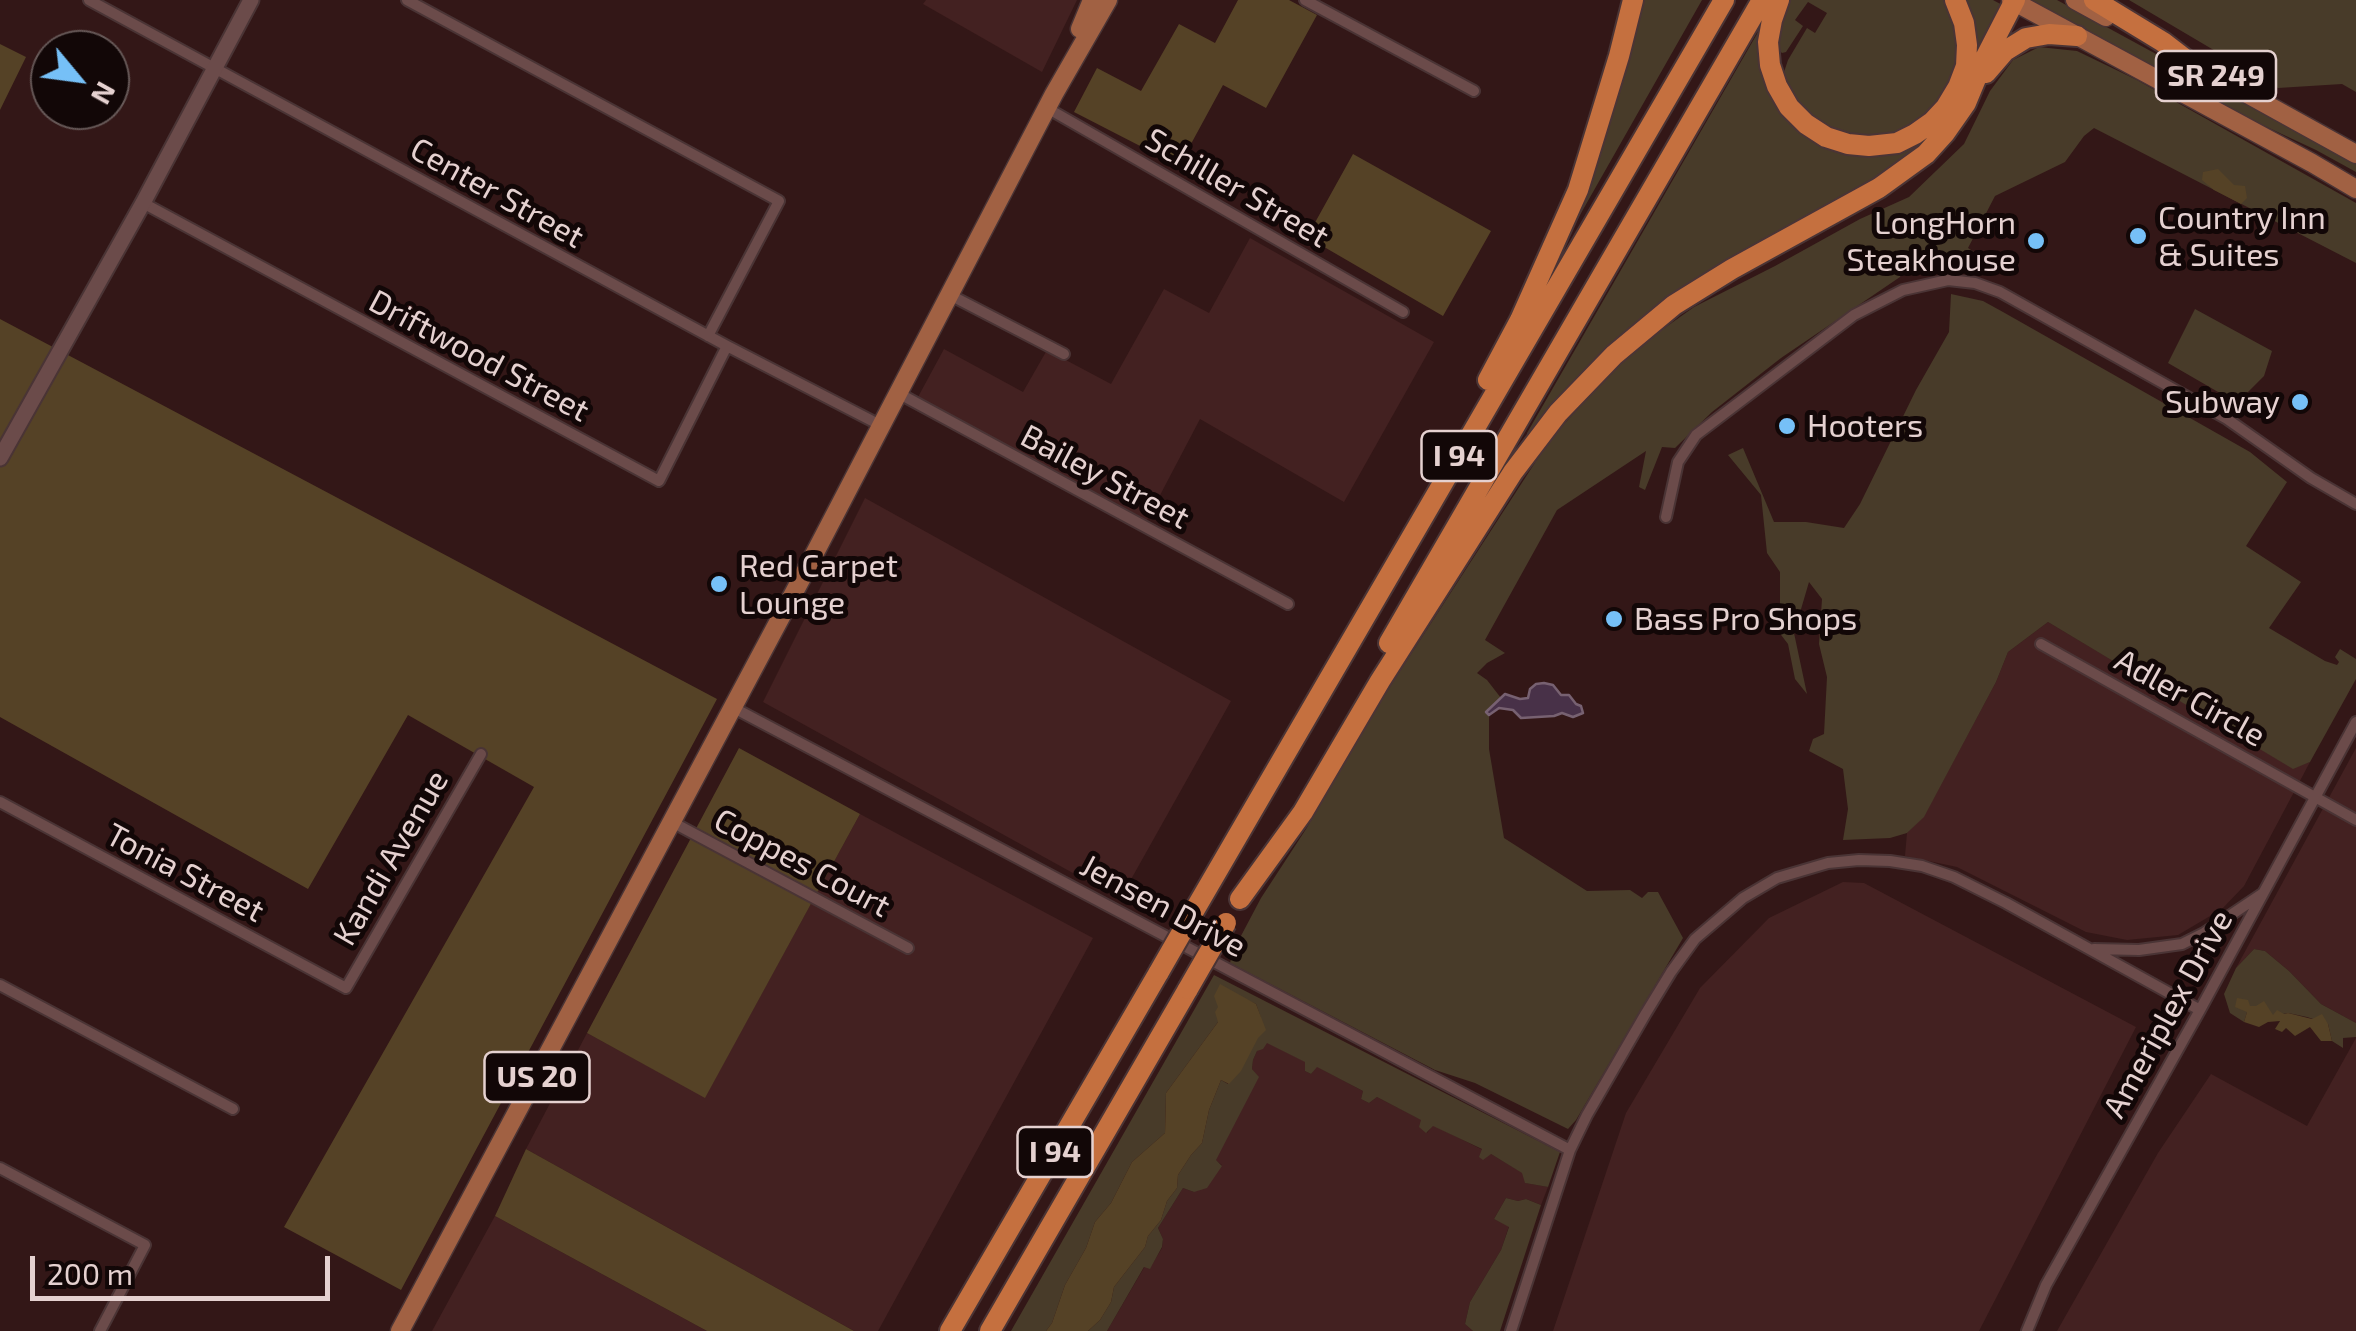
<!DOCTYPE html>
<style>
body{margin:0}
#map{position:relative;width:2356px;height:1331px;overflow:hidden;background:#331717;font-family:"Exo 2",sans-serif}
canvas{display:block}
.north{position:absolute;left:30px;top:30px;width:100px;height:100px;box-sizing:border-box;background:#120707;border:2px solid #665857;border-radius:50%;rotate:119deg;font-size:28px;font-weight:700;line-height:40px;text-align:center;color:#e5d1d0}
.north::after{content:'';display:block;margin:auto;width:35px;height:45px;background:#76c0f7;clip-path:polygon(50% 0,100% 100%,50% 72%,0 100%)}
.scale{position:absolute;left:30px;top:1256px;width:300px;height:45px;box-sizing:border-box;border:5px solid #e5d1d0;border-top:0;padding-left:12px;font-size:30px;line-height:35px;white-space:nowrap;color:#e5d1d0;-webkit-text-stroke:8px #120707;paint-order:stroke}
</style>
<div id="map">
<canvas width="2356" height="1331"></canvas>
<div class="north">N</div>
<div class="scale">200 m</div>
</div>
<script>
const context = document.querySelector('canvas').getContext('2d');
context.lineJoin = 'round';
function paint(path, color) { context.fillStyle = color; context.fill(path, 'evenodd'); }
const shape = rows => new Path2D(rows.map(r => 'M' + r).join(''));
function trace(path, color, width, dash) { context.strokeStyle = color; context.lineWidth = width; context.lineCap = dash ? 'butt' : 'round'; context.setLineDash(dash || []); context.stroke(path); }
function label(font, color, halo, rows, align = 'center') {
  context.font = font + ' "Exo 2",sans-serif'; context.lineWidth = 10; context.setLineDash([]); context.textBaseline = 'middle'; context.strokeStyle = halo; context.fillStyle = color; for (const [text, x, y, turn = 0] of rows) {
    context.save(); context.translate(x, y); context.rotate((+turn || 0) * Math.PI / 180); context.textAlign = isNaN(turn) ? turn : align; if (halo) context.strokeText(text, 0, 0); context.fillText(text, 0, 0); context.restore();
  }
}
const built = shape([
 [926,0,1077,0,1042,72,923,4],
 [1250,238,1434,342,1344,502,1200,419,1147,520,918,397,944,349,1023,392,1047,350,1111,384,1164,289,1209,313],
 [865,498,1231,701,1120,899,763,702],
 [2048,622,2293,768,2310,762,2244,886,2222,909,2178,935,2127,940,2086,932,1957,867,1905,856,1907,833,1924,816,1996,682,2008,652],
 [2356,748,2356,1023,2321,1004,2289,971,2265,951,2254,949,2236,968],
 [860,814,1093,938,878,1331,854,1331,526,1149,587,1033,705,1097],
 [1843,882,1864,883,2136,1027,1979,1331,1553,1331,1626,1113,1700,988,1769,918],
 [2356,1038,2356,1331,2057,1331,2158,1153,2211,1074,2307,1126],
 [1267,1042,1306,1062,1305,1071,1311,1074,1316,1066,1363,1091,1361,1099,1369,1103,1377,1097,1422,1120,1427,1133,1433,1125,1491,1154,1523,1173,1526,1183,1548,1187,1541,1205,1526,1199,1518,1201,1506,1198,1494,1219,1509,1226,1501,1250,1470,1302,1465,1324,1473,1331,1107,1331,1145,1266,1150,1268,1162,1248,1163,1239,1158,1228,1183,1188,1194,1192,1222,1165,1215,1160,1258,1077,1252,1069,1253,1060,1257,1051],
 [495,1216,707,1331,432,1331]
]);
const green = shape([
 [1639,0,1702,0,1551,266],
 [1790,0,1945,0,1953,13,1958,33,1956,73,1949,88,1928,114,1910,127,1890,134,1868,138,1843,135,1807,116,1786,86,1784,72,1788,60,1807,28,1815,33,1827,13,1808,2,1795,20,1803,26,1786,52,1782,53,1779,50,1778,39,1780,20],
 [1961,0,1993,0,2006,7,1970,77],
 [2029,0,2057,0,2356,163,2356,172,2316,150,2256,122],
 [2129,0,2356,0,2356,92,2342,84,2278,88],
 [1765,20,1768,85,1855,151,1944,119,1926,141,1883,174,1735,259,1527,438,1527,433],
 [2039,47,2077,51,2137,80,2356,203,2356,263,2094,128,2084,136,2065,162,1995,196,1968,248,1979,255,1968,272,1951,271,1944,257,1919,257,1904,265,1900,277,1781,358,1712,412,1675,448,1662,447,1645,490,1639,487,1646,451,1557,510,1485,640,1505,653,1487,663,1477,673,1487,680,1501,698,1486,712,1489,715,1489,749,1504,838,1587,891,1630,890,1642,898,1648,892,1658,892,1683,938,1576,1120,1568,1129,1475,1083,1435,1070,1230,963,1233,951,1261,898,1306,829,1378,705,1549,441,1598,386,1642,344,1694,307,1775,266,1860,219,1909,197,1964,144,1990,91,2013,60],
 [1951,294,1983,301,2003,312,2250,452,2287,482,2246,546,2301,582,2269,628,2325,661,2337,665,2339,662,2335,657,2340,649,2356,659,2356,679,2310,762,2293,769,2048,622,2008,652,1996,682,1924,817,1907,833,1890,838,1843,840,1848,809,1843,769,1809,751,1813,739,1824,734,1827,677,1819,644,1822,599,1809,582,1794,633,1807,694,1795,679,1788,644,1775,627,1780,603,1780,572,1767,553,1761,495,1728,455,1743,448,1774,522,1806,522,1844,528,1860,504,1916,390,1949,332],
 [2195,309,2272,351,2264,376,2248,392,2232,400,2168,363],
 [2254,949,2265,951,2289,971,2321,1004,2356,1023,2356,1037,2343,1038,2343,1048,2332,1041,2328,1024,2307,1017,2288,1013,2273,1016,2256,1006,2249,1006,2244,1022,2230,1013,2224,994,2236,968],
 [1214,975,1560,1152,1548,1187,1525,1183,1522,1173,1491,1154,1483,1160,1479,1157,1482,1149,1433,1126,1426,1133,1419,1127,1421,1120,1377,1097,1369,1103,1361,1099,1363,1091,1317,1067,1311,1074,1305,1071,1305,1062,1267,1043,1263,1049,1257,1051,1253,1060,1252,1069,1259,1077,1216,1160,1222,1166,1207,1188,1194,1192,1183,1188,1158,1228,1163,1239,1162,1247,1150,1269,1144,1267,1107,1331,1088,1331,1100,1320,1111,1302,1114,1287,1145,1247,1148,1236,1161,1220,1167,1201,1177,1188,1178,1175,1191,1155,1202,1143,1209,1110,1221,1080,1228,1084,1261,1018,1256,1004,1243,998,1218,1007,1218,1022,1166,1093,1165,1133,1132,1162,1111,1203,1095,1222,1086,1248,1065,1285,1052,1323,1046,1331,1011,1331],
 [1506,1198,1518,1201,1526,1199,1541,1205,1500,1331,1473,1331,1465,1324,1470,1302,1501,1250,1509,1227,1494,1219]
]);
const forest = shape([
 [1238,0,1289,0,1317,15,1266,108,1223,85,1179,166,1074,112,1097,68,1141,91,1179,24,1215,43],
 [0,44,26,57,0,110],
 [1353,154,1491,231,1443,316,1307,237],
 [2218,169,2234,185,2245,186,2247,198,2241,204,2214,190,2202,180,2203,172],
 [0,319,717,699,401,1290,284,1227,534,787,408,715,308,889,0,717],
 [739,748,860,814,705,1098,587,1033],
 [1220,984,1256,1004,1266,1030,1258,1038,1241,1071,1229,1084,1221,1080,1209,1110,1202,1143,1191,1155,1178,1175,1177,1188,1167,1201,1161,1220,1148,1236,1145,1247,1114,1287,1111,1302,1100,1320,1088,1331,1046,1331,1052,1323,1065,1285,1086,1248,1095,1222,1111,1203,1132,1162,1165,1133,1166,1093,1218,1022,1215,1012,1218,1007,1214,996],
 [2237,998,2248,1000,2250,1006,2256,1006,2264,1001,2273,1015,2277,1010,2284,1014,2288,1013,2312,1019,2322,1014,2328,1024,2332,1041,2321,1041,2310,1027,2295,1036,2286,1028,2282,1032,2275,1029,2280,1021,2268,1022,2259,1027,2244,1022,2247,1012,2235,1007],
 [526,1149,854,1331,707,1331,495,1216]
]);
const water = shape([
 [1544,683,1553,685,1561,695,1569,695,1576,704,1581,706,1583,713,1573,717,1562,713,1554,716,1521,718,1513,710,1499,708,1489,715,1486,712,1505,694,1520,699,1528,698,1530,689,1536,684,1544,683]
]);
const street = shape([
 [89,0,727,346,882,426],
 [407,0,779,201,708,336],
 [1305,0,1474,91],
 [1047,108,1403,312],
 [143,203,659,481,727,346],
 [950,295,1064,354],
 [898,393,1288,604],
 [1666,517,1678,462,1696,435,1854,315,1903,290,1948,280,1975,283,2000,292,2227,419,2311,478,2356,504],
 [2041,644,2356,820],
 [732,707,1570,1150],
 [0,802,346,988,481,754],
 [672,822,908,948],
 [2094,949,2139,950,2182,944,2204,933,2262,894],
 [0,985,233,1109],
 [0,1168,145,1245,100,1331],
 [1511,1331,1570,1150,1587,1115,1646,1013,1671,972,1695,939,1743,898,1777,878,1828,863,1859,860,1890,861,1922,866,1954,877,2006,903,2200,1010],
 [2027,1331,2046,1285,2200,1010,2356,722]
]);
const secondary = shape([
 [0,458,143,203,251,0]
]);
const primary = shape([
 [2011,0,2312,163,2356,189],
 [2075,0,2106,17],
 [1080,29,1092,0],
 [2177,55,2356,154],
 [400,1331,806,570,1054,94,1108,0]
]);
const highway = shape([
 [1779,0,1772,20,1768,42,1770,65,1777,86,1789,107,1806,124,1826,137,1848,144,1869,146,1897,143,1915,134,1932,122,1946,107,1958,87,1966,66,1967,45,1964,23,1955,0],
 [2094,0,2163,42,2189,62],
 [1986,73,2005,51,2026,38,2049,34,2077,36],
 [1488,380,1520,320,1578,190,1619,56,1633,0],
 [1389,643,1762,0],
 [1240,899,1303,812,1380,681,1513,472,1558,413,1614,355,1674,305,1732,269,1879,188,1926,154,1945,133,1966,103,1983,62,2015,0],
 [1194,911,1724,0],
 [950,1331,1159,972],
 [990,1331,1188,989]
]);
const highwayBridge = shape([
 [1159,972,1194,911],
 [1188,989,1226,923]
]);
const markers = [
 [2138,236,10,"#76c0f7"],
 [2036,241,10,"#76c0f7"],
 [2300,402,10,"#76c0f7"],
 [1787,426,10,"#76c0f7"],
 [719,584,10,"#76c0f7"],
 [1614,619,10,"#76c0f7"]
];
const shields = [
 [2216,76,120],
 [1459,456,75],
 [537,1077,105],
 [1055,1152,75]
];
const shieldNames = [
 ["SR 249",2216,76],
 ["I 94",1459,456],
 ["US 20",537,1077],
 ["I 94",1055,1152]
];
const streetNames = [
 ["Schiller Street",1237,188,30],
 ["Center Street",497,193,29],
 ["Driftwood Street",479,356,28],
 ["Bailey Street",1105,477,28],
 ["Adler Circle",2190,698,29],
 ["Kandi Avenue",391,858,-60],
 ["Coppes Court",802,863,28],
 ["Tonia Street",185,873,28],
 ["Jensen Drive",1163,906,28],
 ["Ameriplex Drive",2168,1014,-61]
];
const poiNames = [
 ["Country Inn",2158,218],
 ["& Suites",2158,255],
 ["LongHorn",2016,223,"right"],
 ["Steakhouse",2016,260,"right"],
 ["Subway",2280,402,"right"],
 ["Hooters",1807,426],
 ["Red Carpet",739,566],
 ["Lounge",739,603],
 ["Bass Pro Shops",1634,619]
];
paint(built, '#432121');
paint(green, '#483b29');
paint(forest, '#554226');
paint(water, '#483148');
trace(water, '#776171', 2.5);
trace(street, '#4a3435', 14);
trace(secondary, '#4a3435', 19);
trace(primary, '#4a3435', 21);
trace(highway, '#4a3435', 24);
trace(street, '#6b4b4a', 10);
trace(secondary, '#6b4b4a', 15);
trace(primary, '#a16143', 18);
trace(highway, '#c5703f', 20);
trace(highwayBridge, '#4a3435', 24, []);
trace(highwayBridge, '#c5703f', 20);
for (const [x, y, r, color] of markers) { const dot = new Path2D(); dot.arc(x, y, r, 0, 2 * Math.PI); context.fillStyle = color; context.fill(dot); trace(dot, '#120707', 4); }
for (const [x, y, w] of shields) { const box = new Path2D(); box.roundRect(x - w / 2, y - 25, w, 50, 8); context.fillStyle = '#120707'; context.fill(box); trace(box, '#e5d1d0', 2.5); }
label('bold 30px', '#e5d1d0', null, shieldNames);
label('32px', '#e5d1d0', '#120707', streetNames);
label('32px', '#e5d1d0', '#120707', poiNames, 'left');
</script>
